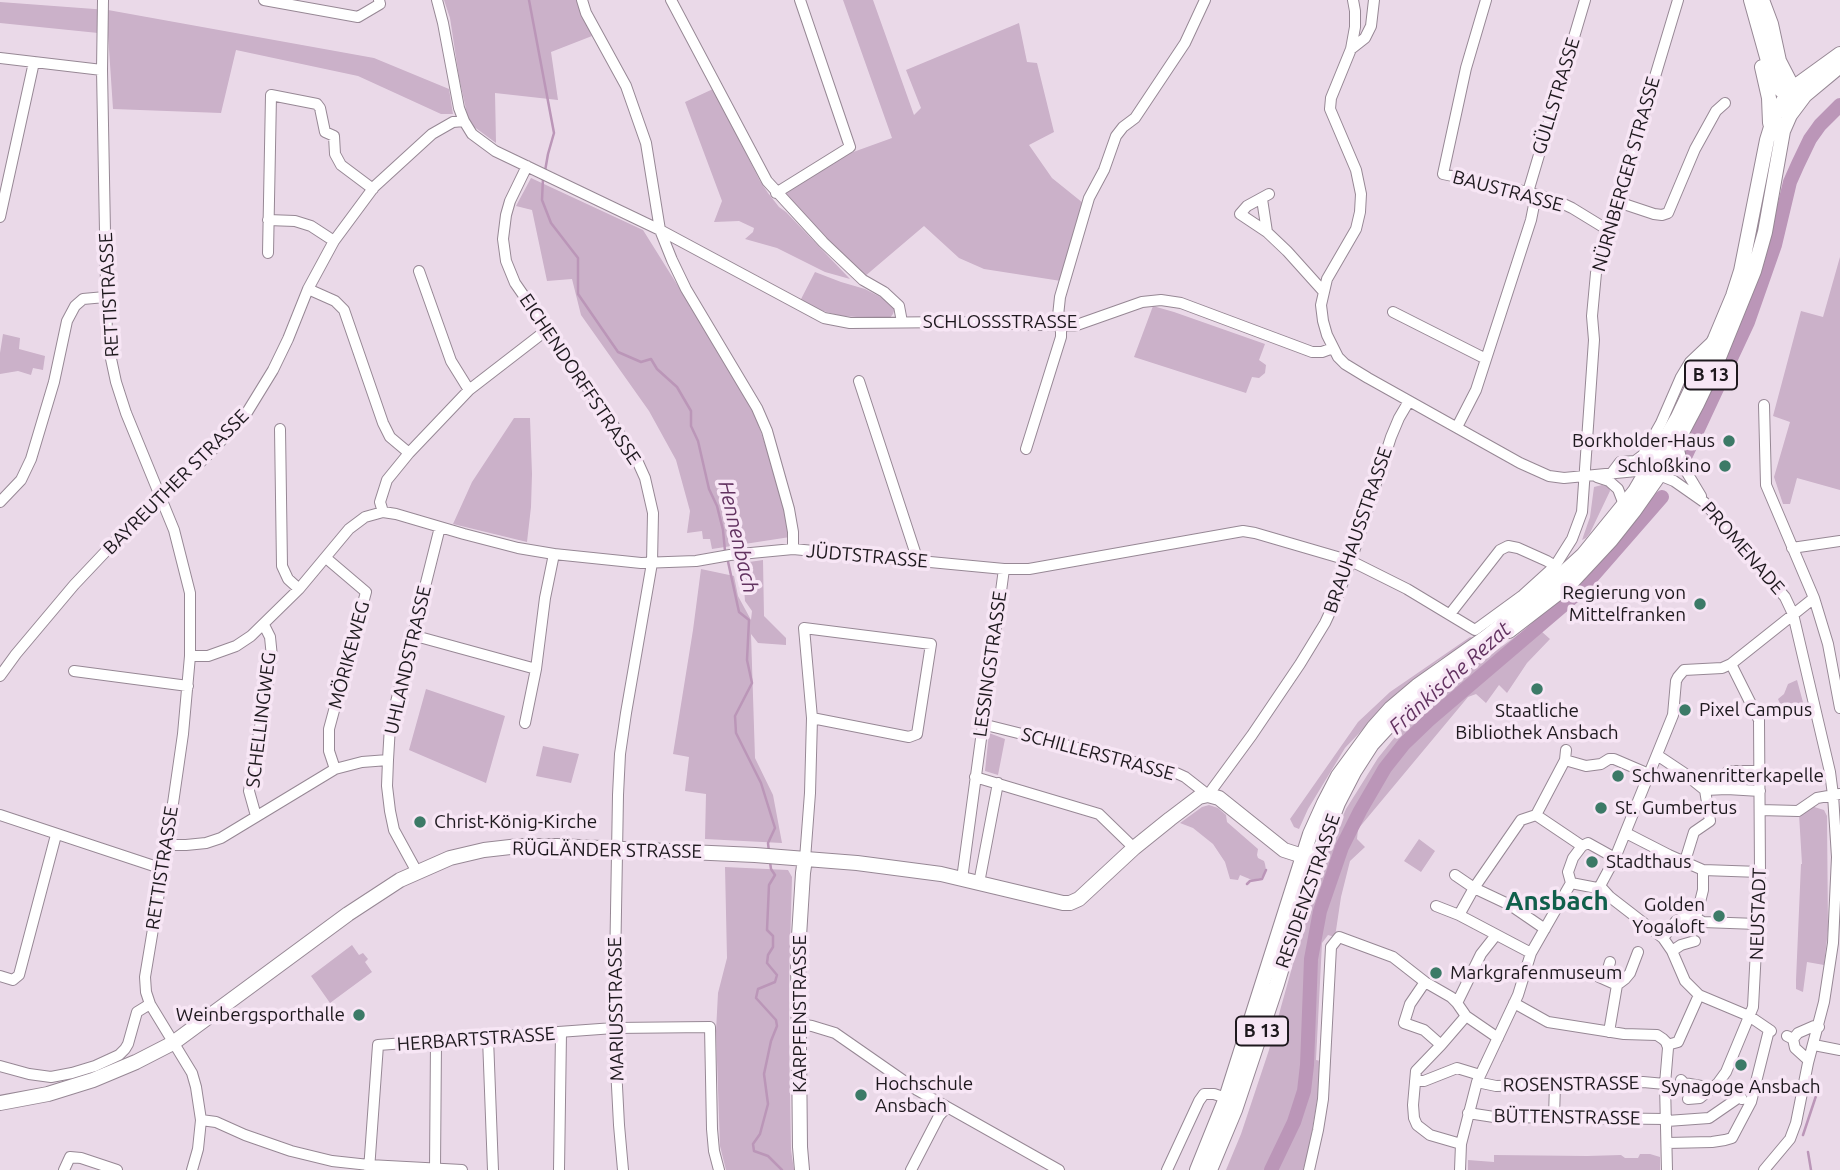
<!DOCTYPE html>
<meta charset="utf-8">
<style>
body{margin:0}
canvas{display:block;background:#ead9e8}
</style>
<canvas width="1840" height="1170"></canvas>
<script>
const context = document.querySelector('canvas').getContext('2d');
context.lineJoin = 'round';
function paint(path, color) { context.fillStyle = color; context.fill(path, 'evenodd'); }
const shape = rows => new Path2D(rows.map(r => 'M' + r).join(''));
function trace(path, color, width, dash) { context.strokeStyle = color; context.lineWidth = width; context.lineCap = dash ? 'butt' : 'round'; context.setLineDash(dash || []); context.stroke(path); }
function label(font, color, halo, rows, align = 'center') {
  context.font = font + ' Ubuntu,sans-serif'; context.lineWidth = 7; context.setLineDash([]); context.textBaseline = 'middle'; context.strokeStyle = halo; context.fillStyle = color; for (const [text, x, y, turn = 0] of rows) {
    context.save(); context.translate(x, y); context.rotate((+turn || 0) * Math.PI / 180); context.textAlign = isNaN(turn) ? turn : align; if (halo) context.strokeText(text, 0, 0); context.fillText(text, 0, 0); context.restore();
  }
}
const green = shape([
 [444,0,577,0,592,36,551,52,558,100,495,93,496,143,469,123,459,77,450,18],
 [843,0,873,0,914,115,921,108,906,70,1019,23,1027,62,1037,63,1054,132,1029,145,1052,178,1083,203,1061,281,984,269,959,258,924,226,864,277,786,197,788,189,845,155,892,138],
 [0,2,108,10,374,58,449,89,453,114,441,114,358,76,236,50,221,113,113,109,108,34,0,23],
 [713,89,760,181,768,193,779,207,786,212,850,279,825,272,777,248,745,239,753,232,754,228,739,221,714,222,722,201,685,102],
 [531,178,643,230,750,401,775,473,790,537,712,549,710,539,703,539,702,531,687,533,690,511,676,460,649,411,581,315,572,279,547,281,532,210,516,206],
 [1840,257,1840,490,1797,478,1790,504,1783,504,1774,477,1790,422,1773,416,1801,311,1823,317],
 [815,272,841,282,865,289,892,303,895,308,893,314,889,319,841,316,816,309,800,301],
 [1153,306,1174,312,1265,344,1259,360,1266,365,1265,373,1259,378,1252,377,1246,393,1134,357],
 [3,334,20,338,19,349,45,356,43,370,33,368,31,375,18,371,0,374,0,353],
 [514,418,530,418,532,474,531,507,527,542,453,524,472,482],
 [1602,485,1609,487,1610,491,1590,533,1586,538,1582,540,1590,517,1594,487],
 [763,560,764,616,786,638,786,645,758,643,751,634,755,758,773,795,782,843,705,839,706,794,685,791,689,757,673,754,693,630,701,569,734,576,738,596,751,620,752,611,745,601,742,563],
 [1533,624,1550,639,1527,663,1507,693,1499,685,1486,703,1476,694,1468,697,1358,829,1357,839,1365,847,1350,861,1341,897,1335,937,1328,935,1322,943,1316,1060,1321,1061,1320,1083,1309,1148,1303,1170,1226,1170,1241,1134,1269,1050,1310,903,1328,851,1346,809,1378,758,1403,727,1465,673],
 [1470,637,1475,638,1438,661,1398,692,1345,748,1308,809,1299,829,1294,827,1290,819,1295,812,1358,722,1390,692],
 [1797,680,1804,706,1785,715,1778,699,1784,694,1788,684],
 [426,689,505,716,486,783,409,750],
 [989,733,1005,739,998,775,985,771],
 [543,746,579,754,571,783,536,776],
 [1209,805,1218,808,1226,815,1227,822,1258,849,1257,855,1258,858,1264,861,1265,864,1266,870,1261,878,1252,880,1240,875,1238,880,1230,879,1225,862,1213,844,1193,828,1180,823,1202,807],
 [1811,806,1824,810,1827,816,1828,930,1824,965,1807,962,1803,992,1796,989,1796,980,1801,864,1802,864,1799,814],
 [1419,839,1435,851,1421,872,1404,861],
 [725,867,788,870,792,877,789,984,789,1038,791,1150,794,1170,726,1170,720,1146,716,1031,718,993,727,958],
 [352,945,359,955,363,953,368,959,365,962,372,972,330,1003,311,976],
 [1640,1154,1650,1154,1660,1157,1660,1170,1468,1170,1468,1160,1494,1162,1494,1155,1587,1156,1621,1155,1625,1158,1638,1158]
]);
const stream = shape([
 [529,0,554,133,548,154,545,171],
 [543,178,542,200,551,223,578,258,578,294,618,352,641,362,651,359,657,369,677,387,691,411,691,426,698,441,709,489,717,506,723,530,725,551],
 [727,557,739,612,749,620,747,660,752,683,735,716,736,733,761,783,775,828,768,843,769,852],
 [770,862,771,869,775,875,769,885,767,930,773,936,773,947,768,955,767,963,777,975,775,982,758,989,756,998,776,1020,777,1026,771,1041,764,1074,768,1104,760,1134,753,1144,754,1151,768,1156,782,1170],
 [1247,884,1250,881,1262,879,1266,870],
 [1803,1135,1816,1096],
 [1808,1152,1811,1170]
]);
const river = shape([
 [1686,455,1748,322,1775,245,1790,182,1798,164,1810,139,1820,125,1840,105],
 [1271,1170,1294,1122,1304,1091,1307,1065,1311,959,1320,911,1342,847,1360,811,1385,768,1404,744,1429,720,1579,592,1662,497]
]);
const minor = shape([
 [103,0,102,70,107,340,116,382,126,413,174,530,190,593,190,656,183,734,167,845,145,977,146,992,150,1004,192,1073,196,1087,201,1120,198,1149,192,1170],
 [264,0,358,17,380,4,379,0],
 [437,0,443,23,459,108,464,121,472,134,495,151,660,230,824,318,850,323,954,322,1074,326,1142,302,1161,300,1181,303,1312,352,1322,352,1333,348],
 [582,0,586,13,626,86,646,143,660,230,672,260,686,289,757,408,767,431,789,509,793,532,793,549],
 [671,0,767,181,823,242,863,280,884,292,899,306,902,322],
 [1353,0,1355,11,1355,27,1351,49,1331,98,1330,109,1356,170,1361,194,1360,212,1356,229,1327,279,1321,305,1323,321,1327,335,1338,357,1345,364,1368,378,1520,463,1549,476,1564,478,1647,470,1674,481,1704,502,1785,597,1793,614,1830,772,1833,795,1837,857,1833,943,1824,1002,1808,1063,1796,1123,1790,1139,1764,1170],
 [1486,0,1466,68,1443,174,1528,192,1555,200,1572,208,1608,230],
 [1351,49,1365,38,1371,26,1374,0],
 [0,58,102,70],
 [527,166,510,201,506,215,503,239,506,261,515,283,636,458,645,478,653,513,652,563,626,713,620,754,618,795,614,1028,619,1125,623,1170],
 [1528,192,1585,0],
 [776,193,850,147,800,0],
 [1269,194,1247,206,1240,214,1267,232,1287,251,1323,291],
 [1262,199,1267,232],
 [1618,202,1654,214,1662,215,1668,213,1695,149,1716,111,1725,103],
 [0,217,34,62],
 [268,220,295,221,311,226,334,241],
 [268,253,271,95,317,104,320,108,325,132,334,136,335,154,341,165,373,189],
 [419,271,451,361,469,390],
 [308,289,335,301,344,310,383,423,390,437,409,453],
 [1393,312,1486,359],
 [859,381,918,561],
 [1457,427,1476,390,1531,220,1536,195],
 [280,429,282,566,288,579,299,589],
 [1680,441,1679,450,1683,466,1701,496],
 [1026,449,1061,337,1061,326,1058,316,1060,297,1089,198,1104,170,1116,136,1123,127,1135,118,1185,43,1205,0],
 [1611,474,1620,462,1635,461,1643,455,1661,423,1681,377,1690,362,1710,343],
 [1597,477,1609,481,1618,489,1623,502,1621,509],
 [0,502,21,480,31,459,54,382,67,321,75,306,83,299,105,297],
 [383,512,380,502,387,480,409,453,469,390,548,329],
 [1792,548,1840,541],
 [326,558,366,592,329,729,329,751,335,769],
 [1814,598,1828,644,1840,708],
 [1450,614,1500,550,1508,546,1518,548,1547,561,1555,566],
 [412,635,536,669],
 [190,656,208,656,236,646,251,636,299,589,349,529,365,517,383,512,396,514,464,534,518,548,554,554,641,563,696,561,730,555,793,549,1004,569,1029,569,1243,531,1255,533,1351,561,1407,589,1475,630,1523,595,1555,566,1572,539,1582,512,1594,340,1592,316,1596,273,1678,0],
 [74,671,188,686],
 [0,676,16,654,74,585,125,531,160,497,204,459,246,414,273,370,288,339,308,289,334,241,374,187,432,134,453,122,464,121],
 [525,723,536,669,545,598,554,554],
 [982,724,1174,772,1185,777,1208,795,1252,735,1300,664,1325,623,1338,595,1351,561,1391,437,1399,418,1409,401],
 [1657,755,1684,773,1705,790,1727,789,1760,791],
 [1565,760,1586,766,1601,764,1609,759,1614,759,1649,774],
 [975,777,1099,814,1134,848],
 [1727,789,1728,771,1759,771],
 [1760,810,1798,811,1817,798,1840,794],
 [0,815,163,869],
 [1536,815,1582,846,1588,843,1615,858],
 [256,816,249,791,272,657,270,637,264,625],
 [1626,833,1669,855,1703,870,1760,872],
 [167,845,186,845,206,843,221,838,335,769,362,762,388,760],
 [805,859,810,793,812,718,804,628,931,644,917,734,909,737,812,718],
 [1685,861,1694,832,1710,821,1705,790],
 [417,872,394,830,390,811,387,786,388,760,390,726,440,527],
 [1455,875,1474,888,1510,905,1545,929],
 [962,879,1004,569],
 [979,883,998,783],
 [1571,883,1568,872,1573,858,1582,846],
 [1600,886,1615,858,1673,715,1676,681,1678,677,1684,670,1722,668,1731,664,1814,598,1766,485,1764,405],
 [1600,886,1610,897,1663,938,1672,951,1685,981,1699,995,1749,1016,1771,1031],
 [1436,906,1459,915,1531,953],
 [1459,915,1474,888,1521,820,1536,815,1565,760,1566,750],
 [1696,918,1703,890,1703,870],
 [1496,935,1481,954,1457,1003,1466,1016,1498,1038],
 [1663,938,1676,921,1686,916,1696,918,1703,922,1757,924],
 [1672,951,1681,945,1695,941],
 [0,976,13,980,19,975,56,835],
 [1599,977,1617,985],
 [1605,979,1610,962],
 [1425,982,1410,1004,1404,1023,1424,1030,1441,1045,1416,1071,1413,1105,1414,1118,1417,1125,1430,1135,1461,1144],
 [1617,985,1625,979,1630,973,1638,952],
 [1514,1003,1548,1022,1624,1034,1657,1035,1663,1039,1667,1043,1668,1048,1665,1084,1667,1170],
 [798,1024,812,1026,835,1033,917,1090,1059,1170],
 [1609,1032,1617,985],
 [1787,1036,1793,1039,1795,1048,1806,1058],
 [488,1038,493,1170],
 [1793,1039,1798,1033,1814,1026,1819,1027],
 [1441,1045,1466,1016],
 [1667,1045,1678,1042,1699,995],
 [1814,1045,1840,1050],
 [0,1066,29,1074,51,1077,72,1073,95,1066,119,1055,125,1049,128,1044,137,1012,150,1004],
 [1681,1080,1684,1083,1701,1086,1709,1091],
 [1415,1081,1424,1081,1457,1068,1480,1075],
 [1477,1082,1496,1086,1643,1082,1665,1084],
 [1718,1083,1742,1099],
 [1688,1099,1700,1098,1718,1083,1726,1072,1753,1007,1760,872,1759,720,1731,664],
 [1468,1113,1494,1117,1666,1119],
 [1554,1117,1555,1084],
 [201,1120,216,1122,245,1135,291,1151,332,1161,369,1165,462,1170],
 [1667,1121,1709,1118,1738,1098],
 [1667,1143,1712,1142,1725,1140,1732,1138,1751,1102,1769,1030],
 [435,1169,436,1042],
 [64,1170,70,1157,81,1158,117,1170],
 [369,1170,378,1045,614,1028,710,1027,712,1129,714,1151,719,1170],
 [559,1170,561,1033],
 [911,1170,939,1116,947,1107],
 [1167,1170,1199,1101,1204,1094,1214,1094,1232,1100],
 [1309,1170,1318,1130,1323,1099,1331,947,1339,937,1393,957,1425,982,1451,997,1457,1003],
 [1460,1170,1461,1144,1477,1082,1518,995,1531,953,1571,883,1597,888,1600,886]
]);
const major = shape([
 [1751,0,1772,75,1780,89,1787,96,1793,98],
 [1762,0,1771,24,1779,61,1795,92,1796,97],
 [1762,67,1769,98,1770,123],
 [1509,631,1570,584,1611,540,1634,511,1660,474,1697,404,1717,362,1754,271,1765,232,1783,131,1790,115,1805,95,1840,66],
 [0,1103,48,1094,93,1080,136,1062,173,1043,348,914,400,880,450,858,484,850,519,846,557,846,755,855,857,863,941,874,1063,903,1070,903,1079,899,1134,848,1170,819,1199,797,1208,795,1219,798,1284,850,1315,860],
 [802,1170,800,1147,798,952,803,873,805,859],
 [1197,1170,1226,1098,1310,834,1324,803,1338,776,1374,727,1391,708,1417,686,1485,638,1538,596,1583,555,1635,491,1678,417,1715,339,1733,296,1741,271,1767,140,1775,114,1783,101,1793,88,1840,54],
 [1210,1170,1235,1110,1277,984,1309,878,1338,803,1354,772,1372,744,1395,719,1424,694,1479,654]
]);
const markers = [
 [1729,441,7,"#3c7a67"],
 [1725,466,7,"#3c7a67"],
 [1700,604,7,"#3c7a67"],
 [1537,689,7,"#3c7a67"],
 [1685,710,7,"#3c7a67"],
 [1618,776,7,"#3c7a67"],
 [1601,808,7,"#3c7a67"],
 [420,822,7,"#3c7a67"],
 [1592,862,7,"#3c7a67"],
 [1719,916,7,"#3c7a67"],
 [1436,973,7,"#3c7a67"],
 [359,1015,7,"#3c7a67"],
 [1741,1065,7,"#3c7a67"],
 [861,1095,7,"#3c7a67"]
];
const shields = [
 [1711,375,52],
 [1262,1031,52]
];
const shieldNames = [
 ["B 13",1711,375],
 ["B 13",1262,1031]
];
const streetNames = [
 ["GÜLLSTRASSE",1556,96,-73],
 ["NÜRNBERGER STRASSE",1626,174,-74],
 ["BAUSTRASSE",1508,191,15],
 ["RETTISTRASSE",109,295,-93],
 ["SCHLOSSSTRASSE",1000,322],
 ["EICHENDORFFSTRASSE",580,379,56],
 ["BAYREUTHER STRASSE",176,482,-45],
 ["BRAUHAUSSTRASSE",1358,530,-71],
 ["PROMENADE",1743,548,49],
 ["JÜDTSTRASSE",867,556,5],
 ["MÖRIKEWEG",349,655,-75],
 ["UHLANDSTRASSE",408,660,-77],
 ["LESSINGSTRASSE",990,664,-82],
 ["SCHELLINGWEG",261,720,-83],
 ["SCHILLERSTRASSE",1098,754,15],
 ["RÜGLÄNDER STRASSE",607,850,1],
 ["RETTISTRASSE",162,868,-81],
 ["RESIDENZSTRASSE",1308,891,-71],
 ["NEUSTADT",1758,914,-88],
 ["MARIUSSTRASSE",616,1009,-91],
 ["KARPFENSTRASSE",800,1014,-90],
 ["HERBARTSTRASSE",476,1039,-4],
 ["ROSENSTRASSE",1571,1084,-1],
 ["BÜTTENSTRASSE",1567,1117,1]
];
const poiNames = [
 ["Borkholder-Haus",1715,441,"right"],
 ["Schloßkino",1711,466,"right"],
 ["Regierung von",1686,593,"right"],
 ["Mittelfranken",1686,615,"right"],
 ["Pixel Campus",1699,710],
 ["Staatliche",1537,711,"center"],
 ["Bibliothek Ansbach",1537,733,"center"],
 ["Schwanenritterkapelle",1632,776],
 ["St. Gumbertus",1615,808],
 ["Christ-König-Kirche",434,822],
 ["Stadthaus",1606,862],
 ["Golden",1705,905,"right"],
 ["Yogaloft",1705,927,"right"],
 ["Markgrafenmuseum",1450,973],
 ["Weinbergsporthalle",345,1015,"right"],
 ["Hochschule",875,1084],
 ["Ansbach",875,1106],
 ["Synagoge Ansbach",1741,1087,"center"]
];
const waterNames = [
 ["Hennenbach",738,537,77],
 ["Fränkische Rezat",1450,678,-42]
];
const districtNames = [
 ["Ansbach",1557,901]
];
paint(green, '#cbb1c9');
trace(stream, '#bb96b8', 2.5);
trace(river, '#bb96b8', 14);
trace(minor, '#978895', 12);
trace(major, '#978895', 16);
trace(minor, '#fff', 10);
trace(major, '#fff', 14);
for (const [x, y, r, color] of markers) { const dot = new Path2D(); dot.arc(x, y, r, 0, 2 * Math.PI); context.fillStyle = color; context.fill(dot); trace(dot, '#f7e6f5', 2.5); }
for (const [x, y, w] of shields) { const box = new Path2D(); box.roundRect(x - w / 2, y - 14.5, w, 29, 5); context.fillStyle = '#f7e6f5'; context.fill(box); trace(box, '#1e191e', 2); }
label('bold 18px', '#1e191e', null, shieldNames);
label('19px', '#1e191e', '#f7e6f5', streetNames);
label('19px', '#1e191e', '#f7e6f5', poiNames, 'left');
label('italic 21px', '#623260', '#f7e6f5', waterNames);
label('bold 26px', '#105f4b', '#f7e6f5', districtNames);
</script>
